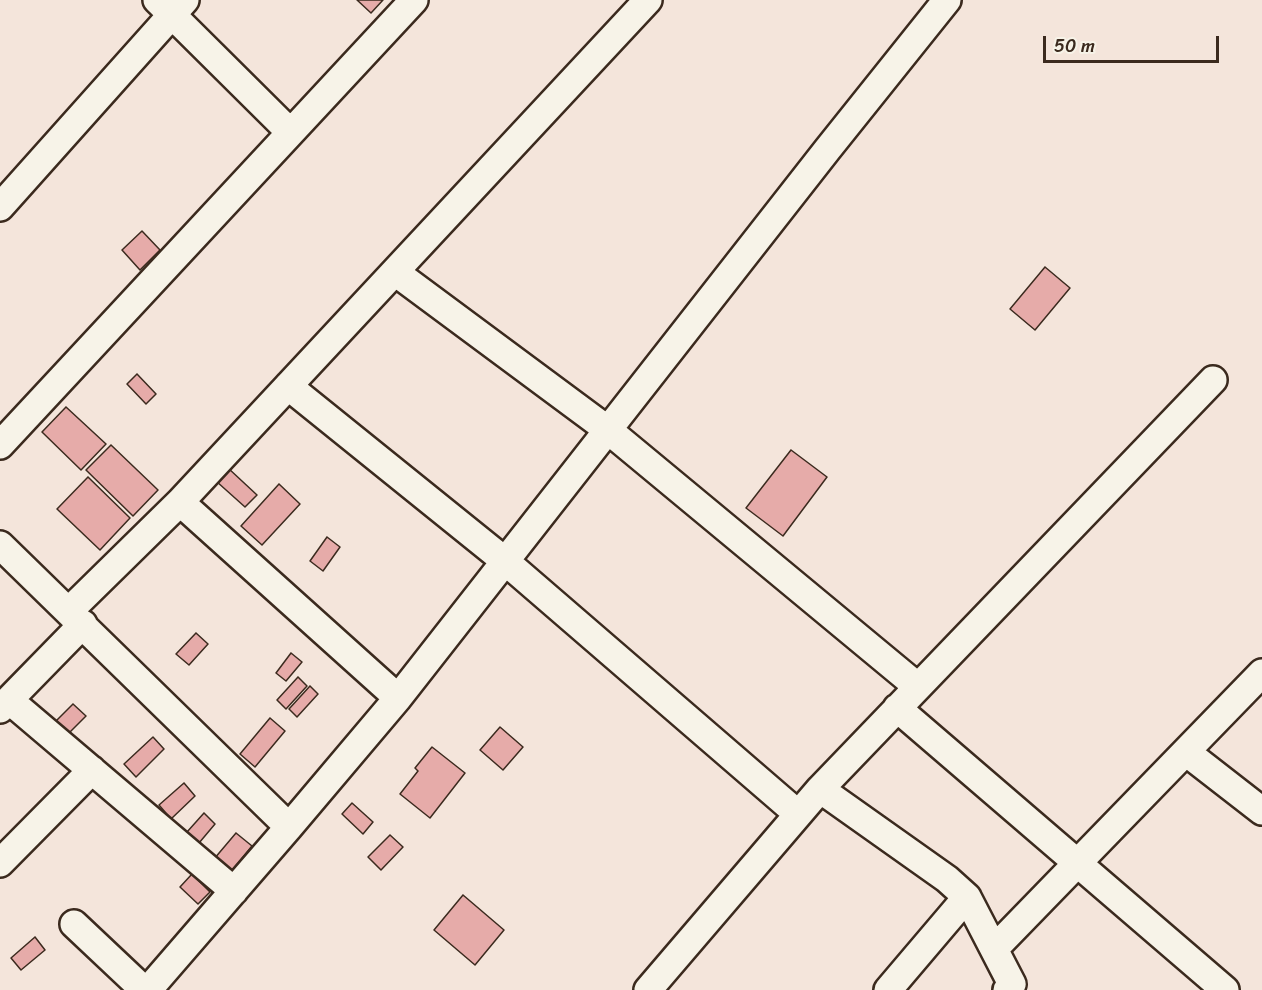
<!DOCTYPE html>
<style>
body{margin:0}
#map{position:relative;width:1262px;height:990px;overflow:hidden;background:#f4e5db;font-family:Sriracha,sans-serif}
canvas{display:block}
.scale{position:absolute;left:1043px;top:36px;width:176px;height:27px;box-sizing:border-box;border:3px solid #3b2a1e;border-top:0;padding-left:8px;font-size:18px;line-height:21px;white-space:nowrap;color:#3b2a1e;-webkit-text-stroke:4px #f7f3e8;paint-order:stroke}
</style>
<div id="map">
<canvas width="1262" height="990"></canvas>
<div class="scale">50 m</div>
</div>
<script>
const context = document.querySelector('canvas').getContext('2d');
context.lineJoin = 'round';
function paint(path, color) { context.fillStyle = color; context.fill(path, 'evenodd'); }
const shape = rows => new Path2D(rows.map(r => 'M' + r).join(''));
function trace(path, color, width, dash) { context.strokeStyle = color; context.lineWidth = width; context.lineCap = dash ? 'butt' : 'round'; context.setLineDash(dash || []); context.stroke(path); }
const building = shape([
 [357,0,383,0,371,13,357,0],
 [142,231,160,250,140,270,122,250,142,231],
 [1045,267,1070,288,1035,330,1010,309,1045,267],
 [137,374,156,394,146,404,127,384,137,374],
 [66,407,106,444,81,470,42,432,66,407],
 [111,445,158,490,133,516,86,470,111,445],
 [791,450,827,477,783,536,746,508,791,450],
 [228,468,257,495,245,507,216,481,228,468],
 [88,477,130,518,100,550,57,509,88,477],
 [279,484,300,504,262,545,241,526,279,484],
 [327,537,340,547,323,571,310,561,327,537],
 [196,633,208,644,189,665,176,654,196,633],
 [291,653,302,662,286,681,276,673,291,653],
 [298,677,307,686,286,709,277,700,298,677],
 [310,686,318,694,297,717,289,709,310,686],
 [73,704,86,716,67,735,55,722,73,704],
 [270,718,285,731,255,767,240,754,270,718],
 [500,727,523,747,503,770,480,750,500,727],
 [153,737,164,749,136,777,124,764,153,737],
 [432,747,465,773,430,818,400,794,418,771,415,768,432,747],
 [184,783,195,796,171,819,159,805,184,783],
 [352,803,373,822,363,834,342,814,352,803],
 [204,813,215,824,199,843,187,832,204,813],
 [236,833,252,846,230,873,214,859,236,833],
 [390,835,403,847,381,870,368,857,390,835],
 [192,874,210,892,198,904,180,887,192,874],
 [463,895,504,930,475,965,434,930,463,895],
 [35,937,45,950,21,970,11,958,35,937]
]);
const minor = shape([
 [157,0,290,132],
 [0,207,185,0],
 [395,272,608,430,918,687],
 [288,386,505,561,798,814],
 [0,445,414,0],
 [180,502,398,698],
 [0,545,289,827],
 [69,611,180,502,648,0],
 [9,700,234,891],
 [897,708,1225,990],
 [0,709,83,624],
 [1186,752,1262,811],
 [820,789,947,879,967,897,1012,984,1007,990],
 [0,863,92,770],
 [74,924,144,990],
 [994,949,1262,673],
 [148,990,289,827,398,698,827,150,947,0],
 [648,990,820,789,1213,380],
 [888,990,967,897]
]);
paint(building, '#e6aba9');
trace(building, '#3b2a1e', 1.5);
trace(minor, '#3b2a1e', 32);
trace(minor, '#f7f3e8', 27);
</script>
